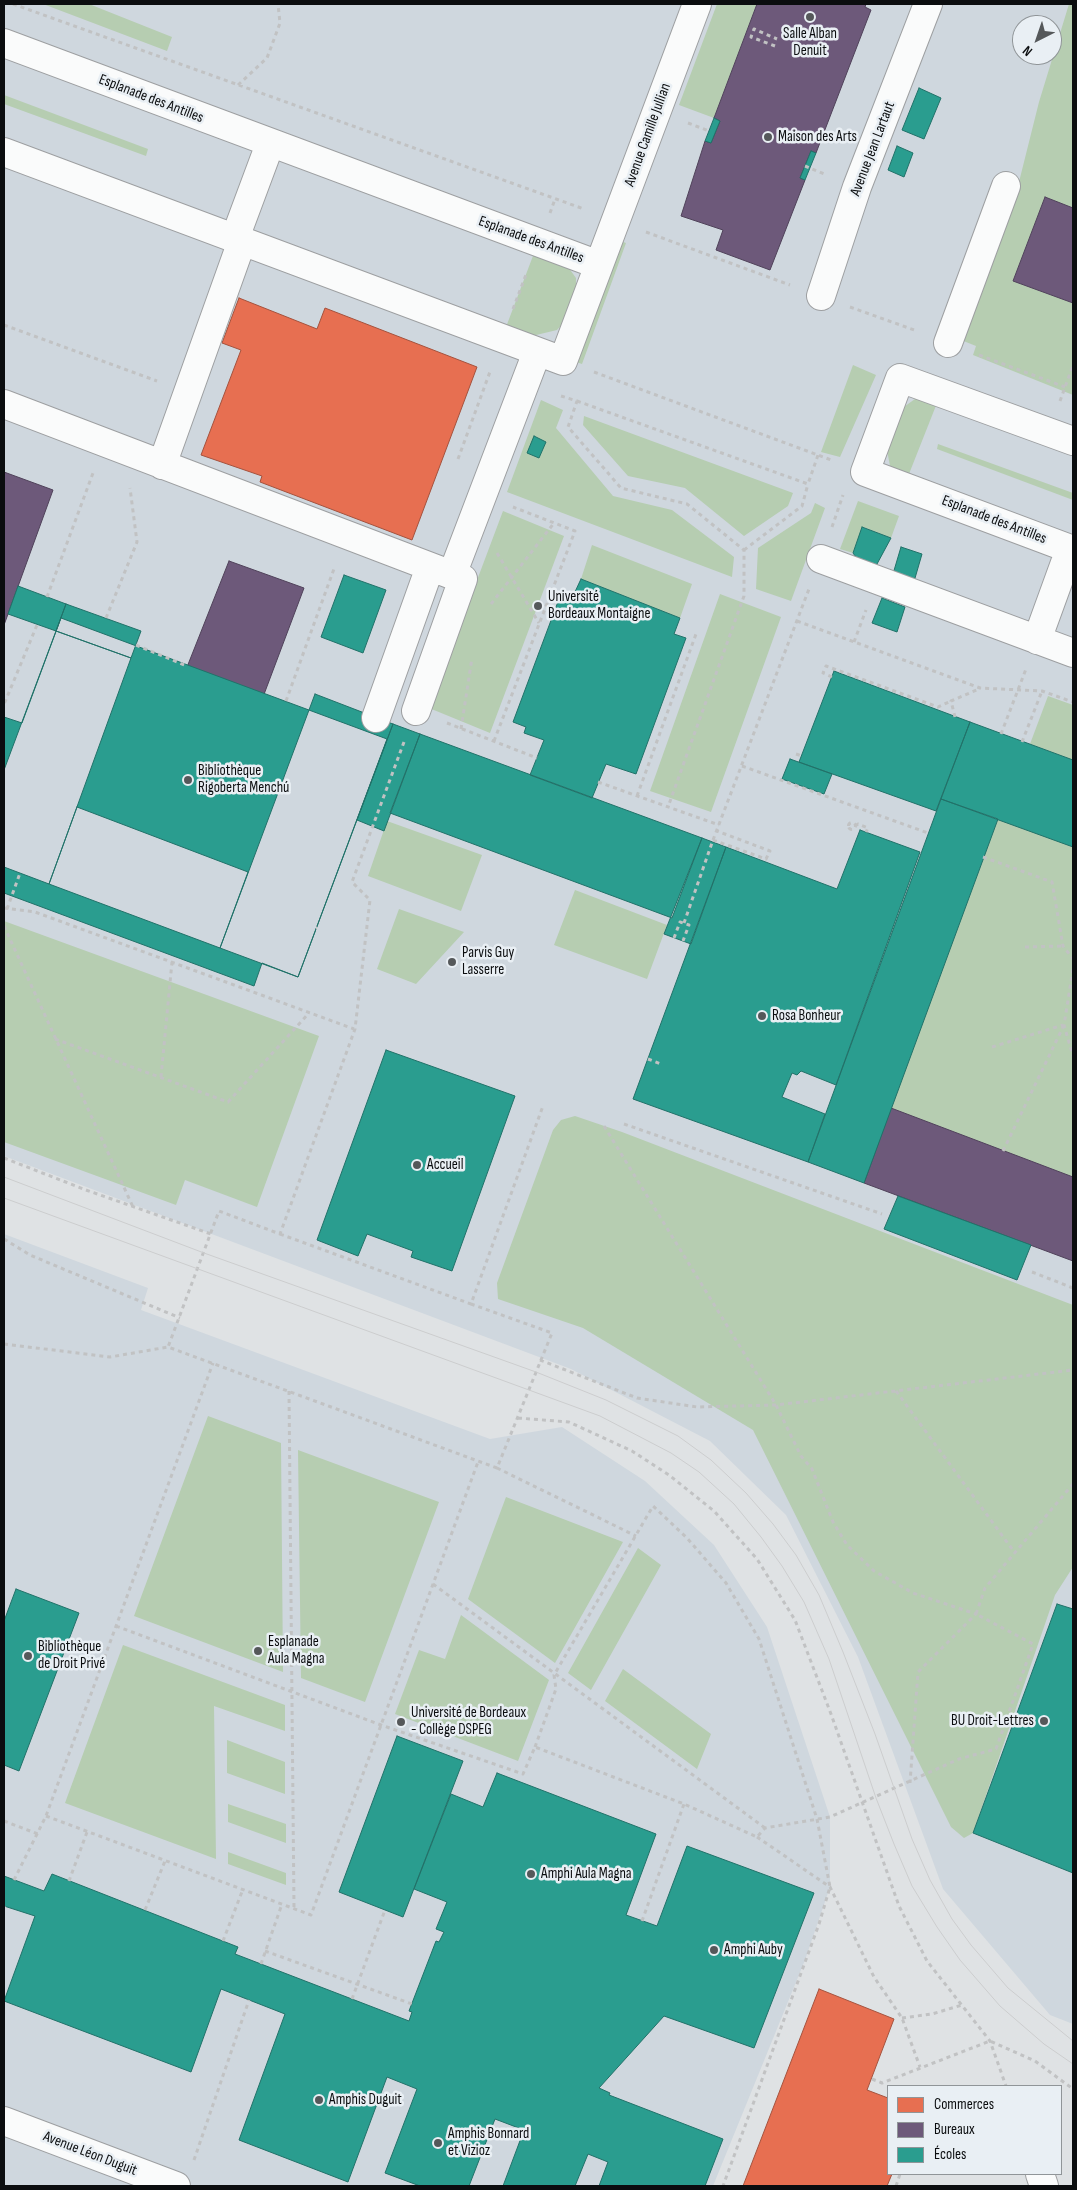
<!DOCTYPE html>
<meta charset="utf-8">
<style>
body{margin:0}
#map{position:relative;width:1077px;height:2190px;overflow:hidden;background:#dfe2e4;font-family:"Sofia Sans Condensed",sans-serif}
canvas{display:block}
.frame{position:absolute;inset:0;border:5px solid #0b0d0f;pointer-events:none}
.legend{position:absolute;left:887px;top:2085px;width:175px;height:90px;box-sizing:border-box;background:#e9eff4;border:1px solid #909598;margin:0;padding:6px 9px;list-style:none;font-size:15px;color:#0b0d0f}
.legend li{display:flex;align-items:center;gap:10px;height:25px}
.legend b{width:25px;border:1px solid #909598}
.north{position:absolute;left:1012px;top:15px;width:50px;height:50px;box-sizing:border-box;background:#e9eff4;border:1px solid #909598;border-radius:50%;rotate:221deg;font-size:14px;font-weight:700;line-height:20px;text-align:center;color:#0b0d0f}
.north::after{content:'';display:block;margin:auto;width:18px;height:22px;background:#55585a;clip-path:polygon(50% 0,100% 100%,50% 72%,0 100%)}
</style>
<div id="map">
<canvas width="1077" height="2190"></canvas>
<div class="frame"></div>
<ul class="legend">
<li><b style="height:14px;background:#e76f51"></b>Commerces</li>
<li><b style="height:14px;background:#6d597a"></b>Bureaux</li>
<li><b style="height:14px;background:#2a9d8f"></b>Écoles</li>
</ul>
<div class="north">N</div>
</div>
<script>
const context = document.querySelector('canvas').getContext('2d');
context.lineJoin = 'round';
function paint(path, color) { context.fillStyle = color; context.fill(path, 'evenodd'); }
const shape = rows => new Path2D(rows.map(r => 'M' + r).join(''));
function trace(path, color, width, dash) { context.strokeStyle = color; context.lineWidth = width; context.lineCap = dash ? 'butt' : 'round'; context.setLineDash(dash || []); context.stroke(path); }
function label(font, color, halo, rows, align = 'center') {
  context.font = font + ' "Sofia Sans Condensed",sans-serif'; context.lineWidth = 5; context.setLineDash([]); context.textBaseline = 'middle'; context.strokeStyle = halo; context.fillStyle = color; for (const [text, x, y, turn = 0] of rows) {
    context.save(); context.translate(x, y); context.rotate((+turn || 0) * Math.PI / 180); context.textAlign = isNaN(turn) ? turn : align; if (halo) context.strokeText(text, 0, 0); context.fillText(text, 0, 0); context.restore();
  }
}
const built = shape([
 [4,4,1073,4,1073,2024,1050,2015,943,1889,858,1657,786,1515,710,1441,571,1369,4,1156],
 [1022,25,1052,25,1052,55,1022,55],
 [4,1234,148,1288,141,1310,490,1439,562,1427,645,1481,714,1545,767,1627,830,1817,830,1887,805,1960,713,2186,4,2186]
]);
const green = shape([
 [43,4,89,4,172,37,167,51],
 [717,4,757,4,714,118,679,105],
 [1069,4,1073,4,1073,208,1045,197,1013,281,1073,303,1073,395,973,355,976,346,961,340,1018,186,1039,102],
 [4,95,148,149,146,156,4,104],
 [615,239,626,243,582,364,570,360],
 [536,248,563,260,576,278,576,309,557,330,532,336,506,327],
 [853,365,876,375,840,457,821,452],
 [922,394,939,398,907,479,890,466,886,445,901,409],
 [541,400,563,410,556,428,613,496,672,510,734,557,732,577,507,492],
 [584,416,793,493,788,506,744,536,685,488,628,476,583,425],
 [938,444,1073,493,1073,500,937,449],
 [858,501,899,516,891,538,863,527,853,553,840,549],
 [815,503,825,508,791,601,756,589,758,548,811,513],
 [503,511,564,536,490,733,429,708],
 [592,545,692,584,680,618,581,579],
 [720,594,781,617,711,812,650,791],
 [1048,696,1073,705,1073,760,1030,744],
 [998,819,1073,847,1073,1177,891,1108],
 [387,821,482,855,461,911,368,876],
 [575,890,667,925,647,979,554,945],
 [399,909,464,932,416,984,377,969],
 [4,921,319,1036,257,1207,185,1180,176,1205,4,1142],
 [575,1116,622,1132,1073,1305,1073,1567,1055,1595,973,1833,964,1838,951,1827,753,1430,583,1328,498,1299,497,1283,553,1130,561,1120],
 [208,1416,281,1443,283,1672,134,1616],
 [298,1450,439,1502,365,1702,301,1678],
 [506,1497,623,1542,555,1663,468,1599],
 [638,1548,661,1565,591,1690,568,1673],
 [461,1615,549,1680,518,1761,395,1714,419,1650,445,1659],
 [123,1645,285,1705,285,1731,214,1706,216,1859,65,1803],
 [623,1669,711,1734,697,1769,605,1701],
 [227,1740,285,1762,285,1794,227,1773],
 [228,1804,286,1824,286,1843,228,1822],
 [228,1852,286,1873,286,1885,228,1864]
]);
const shops = shape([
 [239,298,317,329,325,308,477,367,412,540,260,482,262,476,201,455,241,350,222,343,239,298],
 [819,1989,894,2019,867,2090,888,2098,888,2174,892,2174,887,2186,743,2186,819,1989]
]);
const offices = shape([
 [757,4,866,4,865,7,871,10,816,153,811,151,805,166,800,178,805,180,770,270,716,250,723,230,681,216,705,141,711,143,720,121,714,118,757,4],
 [1045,197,1073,208,1073,303,1013,281,1045,197],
 [4,472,53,490,4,625,4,472],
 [229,561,304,588,231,782,153,753,229,561],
 [891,1108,1073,1177,1073,1261,864,1183,891,1108]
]);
const schools = shape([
 [919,88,941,98,924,139,902,130,919,88],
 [714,118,720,121,711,143,705,141,714,118],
 [897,146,913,153,904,177,888,170,897,146],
 [811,151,816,153,805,180,800,178,811,151],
 [534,436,546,442,539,458,527,453,534,436],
 [862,527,891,538,870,577,853,553,862,527],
 [901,547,922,554,913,585,890,584,901,547],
 [344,575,386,590,363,653,321,637,344,575],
 [581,579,680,618,674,634,686,638,636,774,606,764,592,798,530,775,544,740,524,733,526,727,513,722,562,591,574,594,581,579],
 [18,586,66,604,56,631,8,614,18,586],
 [882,598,905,607,897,632,872,623,882,598],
 [66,604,141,631,131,658,56,631,66,604],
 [61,618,387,739,298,977,262,963,254,986,4,893,4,717,22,723,61,618],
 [56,631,131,658,49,884,4,867,4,770,56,631],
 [834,671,970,722,936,811,799,762,834,671],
 [315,694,393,724,298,977,220,948,315,694],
 [970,722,1073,760,1073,847,941,799,970,722],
 [393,724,420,734,384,831,357,820,393,724],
 [420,734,702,838,672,918,390,813,420,734],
 [790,759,832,774,824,794,782,779,790,759],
 [941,799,998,819,864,1183,808,1162,941,799],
 [77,807,248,872,220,948,49,884,77,807],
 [860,830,920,852,836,1085,801,1071,797,1075,792,1073,782,1097,825,1114,808,1162,633,1099,726,847,837,889,860,830],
 [702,838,726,847,691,944,664,934,702,838],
 [386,1050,515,1096,452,1271,411,1257,413,1251,367,1234,358,1256,317,1240,386,1050],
 [898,1196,1031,1245,1017,1280,884,1229,898,1196],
 [16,1589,79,1613,19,1771,4,1765,4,1621,16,1589],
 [1057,1604,1073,1609,1073,1873,973,1833,1057,1604],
 [397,1736,463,1761,403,1917,339,1892,397,1736],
 [497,1773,656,1834,626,1915,657,1926,687,1846,814,1893,754,2048,664,2016,599,2088,610,2093,609,2095,723,2139,705,2186,599,2186,608,2162,588,2154,575,2186,503,2186,524,2130,495,2119,469,2186,420,2186,385,2173,417,2089,387,2077,348,2182,239,2140,285,2014,221,1989,191,2072,4,2001,35,1916,4,1906,4,1876,44,1891,52,1874,238,1947,235,1954,409,2021,412,2012,409,2011,436,1941,439,1942,444,1932,436,1929,447,1902,414,1889,451,1794,483,1807,497,1773]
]);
const path = shape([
 [13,4,584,209],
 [775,46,751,37,754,29,777,39],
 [238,85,267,58,280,23,278,4],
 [688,123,709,131],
 [805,166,827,175],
 [550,213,555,199],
 [646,232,790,285],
 [850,307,917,331],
 [513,309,527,272],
 [4,325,157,381],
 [979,355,1065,387],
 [594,372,834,461],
 [561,396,577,401,568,427,621,488,687,504,744,550,744,596,668,807],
 [577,401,808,484,818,455],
 [1060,401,1073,365],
 [458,459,491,369],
 [832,527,843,495],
 [744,550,802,506,808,484],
 [497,553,539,623],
 [47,597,93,473],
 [491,604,554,523],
 [106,618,137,542,130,488],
 [797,621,980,688,1042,691,1073,702],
 [854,642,866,610],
 [136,645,187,666],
 [832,677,823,673,826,666,938,707,951,701],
 [286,701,335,566],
 [4,702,5,702,37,625],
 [955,717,951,701,979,689],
 [447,723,537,758],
 [461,729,472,658],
 [1001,734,1026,669],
 [494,741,575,531,513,507],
 [404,742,352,882,370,900,355,1029,280,1234,219,1211,168,1347,497,1468,552,1333,471,1304,543,1106],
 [1022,742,1042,691],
 [796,754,802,756],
 [742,766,928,833],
 [598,782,719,825],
 [637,796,696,634],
 '848.5 826a3.5 3.5 0 1 1 7 0a3.5 3.5 0 1 1-7 0Z',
 [855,826,858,824,868,828,866,832],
 [713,840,766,859,770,851,717,831],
 [983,857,1052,882,1063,946,1073,959],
 [4,908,35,912,354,1029],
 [7,909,20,873],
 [684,923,713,840,809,589],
 [4,926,133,1207],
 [316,928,317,928],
 [674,938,680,922,689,925,683,941],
 [1025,947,1063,946],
 [1073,969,1064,1025,1073,1056],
 [55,1039,228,1102,309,1013],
 [992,1047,1063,1025],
 [648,1059,661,1064],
 [161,1077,172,962],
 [624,1124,882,1214],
 [604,1126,776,1405,801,1456,812,1469,833,1522,847,1545,874,1571,913,1593,976,1614,918,1672,910,1783],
 [1003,1151,1064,1025],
 [4,1158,86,1190,211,1234],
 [280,1234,471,1304],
 [4,1239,30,1255,180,1318],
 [1032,1272,1073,1288],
 [4,1344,110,1357,168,1347],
 [540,1360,637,1398,697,1407,776,1405,1073,1370],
 [289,1391,294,1908],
 [896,1391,1015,1553],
 [518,1418,569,1422,632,1451,669,1475,714,1511,757,1559,795,1620,831,1714,899,1906,927,1961,990,2041,1006,2086],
 [497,1468,636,1536],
 [433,1584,765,1828],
 [116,1626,381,1725,523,1774,535,1747,684,1804,757,1837,765,1828,830,1817,959,1759,996,1749,1033,1644,976,1614,985,1588,1073,1484],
 [535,1747,556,1689,554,1675,653,1506,687,1538,726,1583,759,1639,817,1819,830,1887,819,1924,723,2186],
 [46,1816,311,1915,478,1462],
 [4,1821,38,1834],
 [757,1837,830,1887,874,1977,902,2018,920,2067],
 [14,1880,46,1816,213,1363],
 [69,1881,87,1832],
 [4,1907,4,1906],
 [145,1910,165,1861],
 [642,1921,684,1804],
 [223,1941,243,1889],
 [265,1951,412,2004],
 [261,1964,282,1904],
 [352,1999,385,1910],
 [902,2018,932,2014,962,2005],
 [872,2079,882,2083,990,2041,1035,2061,1073,2089],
 [194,2160,249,2000],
 [896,2186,900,2174]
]);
const minor = shape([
 [4,43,599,265,563,361,4,152],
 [235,238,270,144],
 [599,265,697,4],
 [821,296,857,187,928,4],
 [948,343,1006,186],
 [4,404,452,575],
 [1073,441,900,378,865,472,1073,550],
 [162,465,242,241],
 [821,559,1073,653],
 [1037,640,1070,549],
 [416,711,463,579,452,575,537,352],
 [376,718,430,567],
 [4,2121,176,2186],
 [1040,2174,1044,2186]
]);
const tram = shape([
 [4,1177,204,1253,536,1372,606,1400,678,1436,711,1460,746,1493,773,1524,796,1555,819,1595,843,1652,875,1734,912,1839,930,1880,952,1919,971,1945,1008,1988,1073,2041],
 [4,1198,600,1416,671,1453,699,1472,734,1504,761,1537,782,1566,804,1602,829,1659,876,1798,894,1844,912,1886,937,1927,960,1960,1000,2006,1044,2044,1073,2064]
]);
const markers = [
 [810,17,5,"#55585a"],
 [768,137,5,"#55585a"],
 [538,606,5,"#55585a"],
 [188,780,5,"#55585a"],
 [452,962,5,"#55585a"],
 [762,1016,5,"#55585a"],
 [417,1165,5,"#55585a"],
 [258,1651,5,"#55585a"],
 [28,1656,5,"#55585a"],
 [1044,1721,5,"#55585a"],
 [401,1722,5,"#55585a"],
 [531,1874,5,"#55585a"],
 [714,1950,5,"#55585a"],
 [319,2100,5,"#55585a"],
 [438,2143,5,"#55585a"]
];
const poiNames = [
 ["Salle Alban",810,34,"center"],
 ["Denuit",810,51,"center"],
 ["Maison des Arts",778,137],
 ["Université",548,597],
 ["Bordeaux Montaigne",548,614],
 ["Bibliothèque",198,771],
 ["Rigoberta Menchú",198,788],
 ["Parvis Guy",462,953],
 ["Lasserre",462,970],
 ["Rosa Bonheur",772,1016],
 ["Accueil",427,1165],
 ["Esplanade",268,1642],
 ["Aula Magna",268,1659],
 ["Bibliothèque",38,1647],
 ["de Droit Privé",38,1664],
 ["Université de Bordeaux",411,1713],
 ["- Collège DSPEG",411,1730],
 ["BU Droit-Lettres",1034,1721,"right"],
 ["Amphi Aula Magna",541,1874],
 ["Amphi Auby",724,1950],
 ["Amphis Duguit",329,2100],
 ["Amphis Bonnard",448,2134],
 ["et Vizioz",448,2151]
];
const streetNames = [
 ["Esplanade des Antilles",151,99,21],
 ["Avenue Camille Jullian",648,135,-70],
 ["Avenue Jean Lartaut",873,149,-69],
 ["Esplanade des Antilles",531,240,20],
 ["Esplanade des Antilles",994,520,21],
 ["Avenue Léon Duguit",90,2154,21]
];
paint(built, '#cfd7de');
paint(green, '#b6cdb1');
paint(shops, '#e76f51');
trace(shops, '#a5523d', 1);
paint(offices, '#6d597a');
trace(offices, '#50425a', 1);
paint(schools, '#2a9d8f');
trace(schools, '#217269', 1);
trace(minor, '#9d9fa1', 30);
trace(path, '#c1c2c3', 3, [4, 4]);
trace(minor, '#fafbfb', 28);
trace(tram, '#cccdce', 1);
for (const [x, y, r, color] of markers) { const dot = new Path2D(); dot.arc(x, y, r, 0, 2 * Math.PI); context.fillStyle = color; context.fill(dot); trace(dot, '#e9eff4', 2); }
label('15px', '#0b0d0f', '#e9eff4', poiNames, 'left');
label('15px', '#0b0d0f', '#e9eff4', streetNames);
</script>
